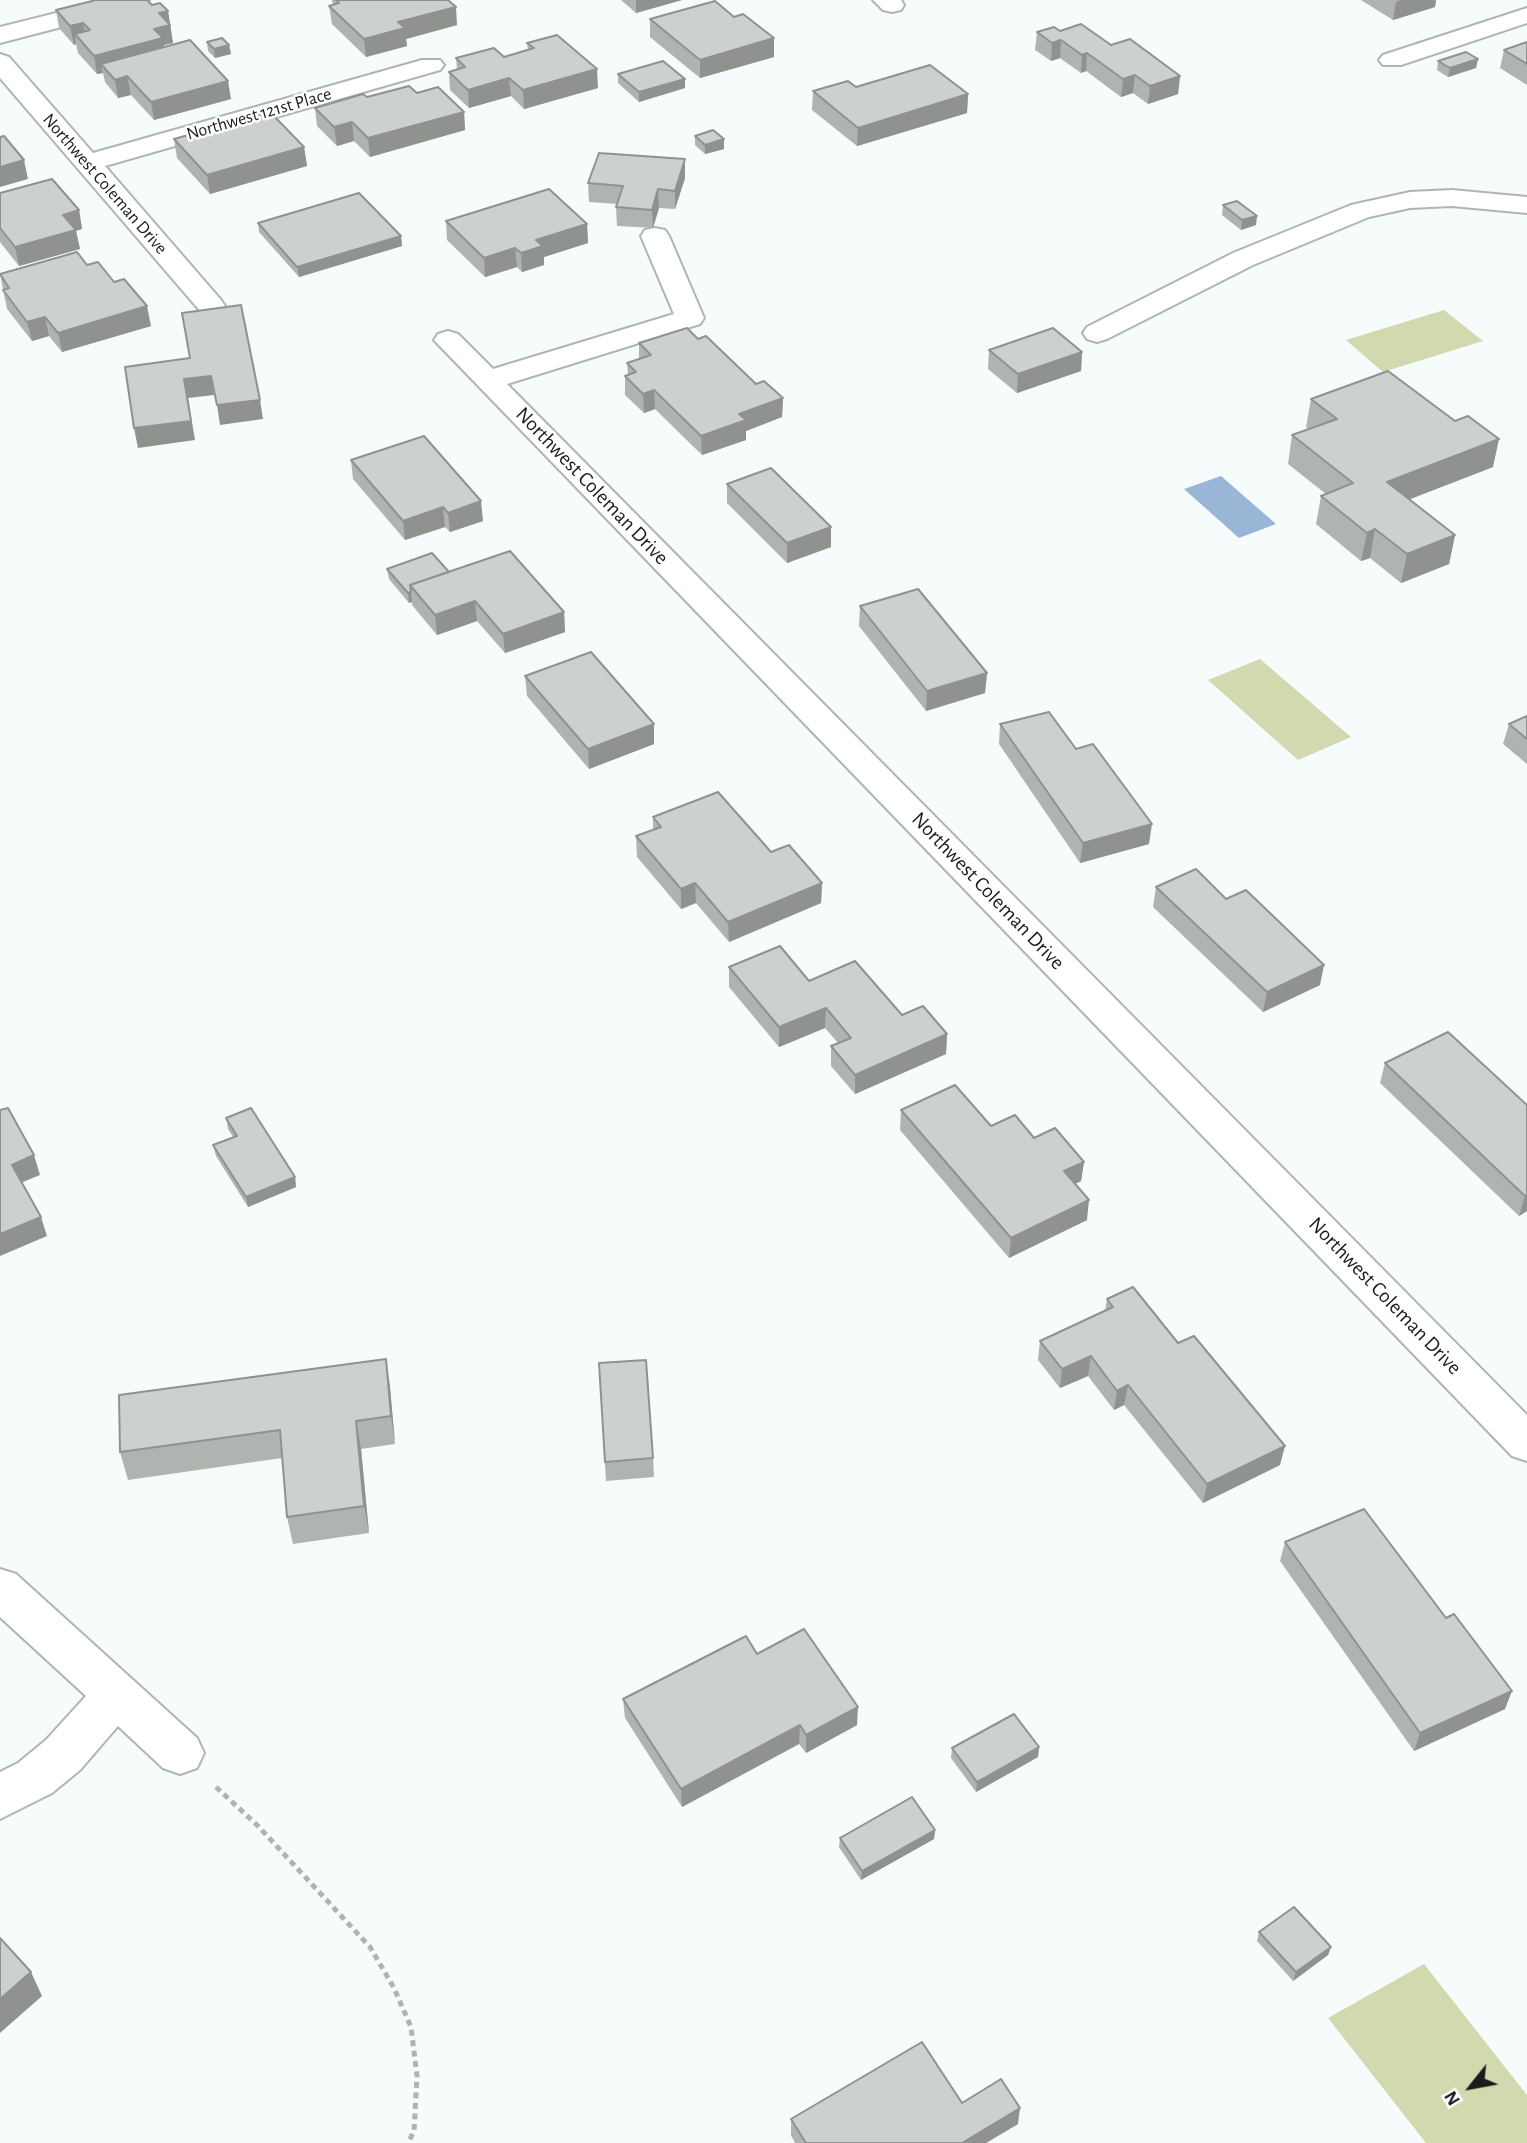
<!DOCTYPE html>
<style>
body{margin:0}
#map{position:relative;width:1527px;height:2143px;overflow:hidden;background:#f6fcfb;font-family:"Alegreya Sans",sans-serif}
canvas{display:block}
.north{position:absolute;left:1436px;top:2052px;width:70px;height:70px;-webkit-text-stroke:5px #fff;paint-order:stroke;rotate:239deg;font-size:19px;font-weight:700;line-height:28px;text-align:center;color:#1a1c1b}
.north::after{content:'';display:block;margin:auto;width:24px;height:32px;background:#1a1c1b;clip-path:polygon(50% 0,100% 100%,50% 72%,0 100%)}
</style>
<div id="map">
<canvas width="1527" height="2143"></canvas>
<div class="north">N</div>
</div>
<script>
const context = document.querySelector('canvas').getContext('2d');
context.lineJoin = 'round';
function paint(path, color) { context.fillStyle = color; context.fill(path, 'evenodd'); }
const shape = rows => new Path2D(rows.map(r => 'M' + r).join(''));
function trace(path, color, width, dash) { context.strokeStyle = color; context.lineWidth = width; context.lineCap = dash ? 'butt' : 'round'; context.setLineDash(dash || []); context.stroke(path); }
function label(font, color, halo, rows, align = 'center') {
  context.font = font + ' "Alegreya Sans",sans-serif'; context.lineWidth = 5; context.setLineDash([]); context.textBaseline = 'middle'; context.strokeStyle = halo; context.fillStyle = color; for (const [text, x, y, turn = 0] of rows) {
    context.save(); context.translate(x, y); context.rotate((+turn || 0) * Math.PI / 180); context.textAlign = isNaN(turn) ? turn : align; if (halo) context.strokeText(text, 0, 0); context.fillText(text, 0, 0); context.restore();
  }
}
const green = shape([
 [1444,310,1483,341,1383,372,1346,340],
 [1260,659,1351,737,1298,760,1208,680],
 [1424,1964,1527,2095,1527,2143,1426,2143,1328,2018]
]);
const water = shape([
 [1221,476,1276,524,1239,538,1184,489]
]);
const path = shape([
 [216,1787,258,1826,370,1947,394,1988,411,2027,417,2076,414,2131,408,2143]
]);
const minor = shape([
 [108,0,149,0,146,5,0,43,0,27,108,0],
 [873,0,901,0,904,5,901,10,892,12,883,10,873,0],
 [1527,8,1527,23,1401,65,1383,65,1379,60,1383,55,1527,8],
 [0,54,9,57,93,153,422,60,440,60,444,65,440,70,105,166,221,300,225,306,221,312,211,315,201,312,0,78,0,54],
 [1452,190,1527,197,1527,213,1452,206,1410,208,1369,217,1253,265,1107,339,1097,342,1087,339,1083,333,1087,327,1233,253,1351,205,1410,192,1452,190],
 [655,228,665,230,669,236,704,318,700,324,507,384,1527,1415,1527,1461,1512,1456,434,340,438,334,448,331,458,334,493,369,674,314,641,236,645,230,655,228],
 [0,1569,16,1574,197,1738,204,1753,197,1768,180,1774,163,1768,118,1726,80,1770,52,1793,0,1819,0,1772,18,1763,46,1740,86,1696,0,1617,0,1569]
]);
const wall = shape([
 [332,0,448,0,457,25,406,39,407,46,366,57,332,24,329,6,333,5],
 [621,0,682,0,636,13],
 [1361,0,1436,0,1435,7,1393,20],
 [56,10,168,11,173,43,164,45,164,47,231,99,154,120,131,95,118,98,105,82,103,73,97,74,78,53,76,44,74,45,59,28],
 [734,17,774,57,700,78,650,37,650,19],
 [1060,31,1111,45,1180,76,1178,94,1148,104,1133,93,1121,97,1086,71,1081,73,1060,58,1051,61,1035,50,1037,32],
 [207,42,229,45,231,54,215,58,208,51],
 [1527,42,1527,85,1500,68,1504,50],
 [527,43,598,88,524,109,511,96,469,108,450,90,449,72,457,69,456,58,504,57,528,50],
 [1478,59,1476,68,1448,77,1437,70,1438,61],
 [618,74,685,88,639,102,618,83],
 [813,91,968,94,967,113,857,146,812,110],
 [367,97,464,112,465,130,370,157,354,141,337,146,317,126,315,108],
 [695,136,724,149,705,154,695,145],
 [174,139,304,147,307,166,210,194,177,158],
 [685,159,685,178,675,209,659,208,653,228,617,226,616,207,617,204,589,202,588,183],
 [0,193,79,210,82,229,76,231,80,249,19,266,0,242],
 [1223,205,1256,225,1241,230,1222,215],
 [446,221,587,224,588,243,544,257,544,265,522,272,517,267,485,277,447,240],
 [258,223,401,236,402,246,299,277,259,232],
 [87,265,151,326,62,352,49,336,32,341,7,309,0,274],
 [698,339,756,384,783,398,782,417,746,431,746,440,702,455,655,409,644,413,625,395,625,376,628,375,627,363,639,359,639,343],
 [989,350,1082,352,1081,371,1017,393,988,369],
 [1311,399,1493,467,1410,499,1455,535,1449,564,1401,583,1370,558,1361,561,1316,524,1321,496,1326,494,1288,464,1292,435,1309,429,1306,427],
 [351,460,483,521,450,532,445,527,405,540,353,479],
 [727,484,831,547,787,563,727,503],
 [387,569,449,572,564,612,565,632,505,653,477,621,437,635,412,605,412,602,409,603,389,579],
 [860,606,987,673,985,693,926,711,859,626],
 [525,676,654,724,654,744,589,769,527,696],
 [1527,716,1527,764,1503,744,1509,724],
 [1000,724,1076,749,1149,844,1080,863,999,744],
 [653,817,771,852,822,883,821,903,729,942,696,903,681,909,637,857,636,836,653,830],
 [1156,887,1226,899,1320,985,1263,1012,1153,907],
 [729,967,809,981,902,1015,947,1034,946,1054,855,1094,831,1066,831,1046,838,1043,825,1028,779,1047,729,987],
 [1385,1063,1527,1105,1527,1211,1519,1216,1380,1083],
 [901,1110,991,1126,1034,1138,1084,1162,1081,1181,1075,1184,1087,1220,1009,1258,900,1130],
 [226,1118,295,1177,296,1187,248,1207,216,1156,213,1145,233,1137,228,1129],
 [1107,1299,1178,1343,1280,1465,1203,1503,1124,1405,1114,1410,1088,1376,1060,1388,1038,1360,1040,1341,1105,1311],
 [386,1359,390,1387,395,1444,361,1449,369,1533,293,1544,287,1517,282,1458,128,1480,120,1452],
 [599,1363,653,1458,654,1477,606,1481],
 [1285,1542,1505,1709,1414,1751,1280,1561],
 [757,1654,857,1725,806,1753,799,1744,682,1807,625,1718,623,1699],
 [1039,1747,1038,1757,976,1792,951,1758,952,1748],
 [935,1830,934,1839,861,1880,839,1847,840,1838],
 [1259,1932,1331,1947,1328,1955,1293,1981,1257,1941],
 [962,2103,1018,2124,986,2143,795,2143,791,2135,791,2119]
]);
const shadedWall = shape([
 [636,0,682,0,636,13],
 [1401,0,1436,0,1435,7,1393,20,1396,2],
 [456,7,457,25,406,39,407,46,366,57,364,39,398,22],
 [168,11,173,43,164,45,166,56,101,64,103,73,97,74,94,56,154,29,159,13],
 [83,23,86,41,75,34,76,44,74,45,70,26],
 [774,38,774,57,700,78,700,60],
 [1061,40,1060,58,1051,61,1052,43],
 [229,45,231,54,215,58,214,49],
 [1087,53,1086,71,1081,73,1082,55],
 [1478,59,1476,68,1448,77,1450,68],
 [597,69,598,88,524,109,523,90],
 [1135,75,1133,93,1121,97,1123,79],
 [127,76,131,95,118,98,115,80],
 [1180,76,1178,94,1148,104,1150,86],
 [509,78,511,96,469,108,468,90],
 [685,79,685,88,639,102,639,92],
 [228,81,231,99,154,120,151,102],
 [968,94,967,113,857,146,858,128],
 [464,112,465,130,370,157,368,138],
 [352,122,354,141,337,146,334,127],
 [724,139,724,149,705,154,705,145],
 [304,147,307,166,210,194,207,175],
 [685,159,685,178,675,209,675,191],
 [24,160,28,179,0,187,0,167],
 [658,189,659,208,653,228,652,210],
 [79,210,82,229,76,231,80,249,19,266,15,247,63,215],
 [1257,216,1256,225,1241,230,1242,220],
 [587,224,588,243,544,257,544,265,522,272,521,253,536,240],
 [401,236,402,246,299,277,297,267],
 [515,248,517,267,485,277,484,258],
 [147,306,151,326,62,352,58,333],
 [45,317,49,336,32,341,27,322],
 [1082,352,1081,371,1017,393,1018,374],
 [211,376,214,395,188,398,195,440,138,448,134,428,184,379],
 [654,390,655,409,644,413,643,394],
 [783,398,782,417,746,431,746,440,702,455,701,436,739,414],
 [260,400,263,419,220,425,217,405],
 [1499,439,1493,467,1382,510,1387,482],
 [481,501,483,521,450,532,448,513],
 [443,507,445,527,405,540,403,521],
 [831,527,831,547,787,563,787,543],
 [1375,529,1370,558,1361,561,1367,533],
 [1455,535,1449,564,1401,583,1407,554],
 [411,592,412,602,409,603,408,593],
 [475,601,477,621,437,635,435,615],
 [564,612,565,632,505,653,503,634],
 [987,673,985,693,926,711,927,691],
 [654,724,654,744,589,769,588,749],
 [1152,824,1149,844,1080,863,1083,843],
 [695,883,696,903,681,909,681,889],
 [822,883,821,903,729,942,728,922],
 [1324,965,1320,985,1263,1012,1267,992],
 [826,1008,825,1028,779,1047,779,1027],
 [947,1034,946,1054,855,1094,855,1075],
 [34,1155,40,1175,18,1184,12,1165],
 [1084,1162,1081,1181,1061,1191,1064,1171],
 [295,1177,296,1187,248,1207,246,1197],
 [1527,1195,1527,1211,1519,1216,1525,1196],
 [1089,1200,1087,1220,1009,1258,1011,1238],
 [41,1217,47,1236,0,1256,0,1234],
 [1091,1356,1088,1376,1060,1388,1062,1369],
 [386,1359,390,1387,395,1444,391,1416],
 [1128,1385,1124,1405,1114,1410,1117,1391],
 [356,1421,361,1449,369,1533,364,1506],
 [1285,1446,1280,1465,1203,1503,1207,1484],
 [1512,1691,1505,1709,1414,1751,1420,1733],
 [858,1707,857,1725,806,1753,806,1735],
 [800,1725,799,1744,682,1807,681,1789],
 [1039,1747,1038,1757,976,1792,977,1782],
 [935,1830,934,1839,861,1880,862,1871],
 [1331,1947,1328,1955,1293,1981,1296,1972],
 [31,1972,42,1996,0,2033,0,1999],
 [1020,2108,1018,2124,986,2143,962,2143]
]);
const building = shape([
 [96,0,147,0,152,5,160,3,168,11,159,13,170,25,154,29,163,38,94,56,75,34,90,30,83,23,70,26,56,10,96,0],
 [336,0,448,0,456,7,398,22,405,28,364,39,329,6,339,3,336,0],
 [715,1,734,17,743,14,774,38,700,60,650,19,715,1],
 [1081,24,1111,45,1130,39,1180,76,1150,86,1135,75,1123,79,1087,53,1082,55,1061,40,1052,43,1037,32,1054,27,1060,31,1081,24],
 [557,35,597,69,523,90,509,78,468,90,449,72,465,67,456,58,494,48,504,57,534,48,527,43,557,35],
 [222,38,229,45,214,49,207,42,222,38],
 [190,40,228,81,151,102,127,76,115,80,101,64,190,40],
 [1527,42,1527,64,1504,50,1527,42],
 [1466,52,1478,59,1450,68,1438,61,1466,52],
 [663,61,685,79,639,92,618,74,663,61],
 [930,65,968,94,858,128,813,91,848,81,856,87,930,65],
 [409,86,417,93,438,87,464,112,368,138,352,122,334,127,315,108,363,94,367,97,409,86],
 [270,112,304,147,207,175,174,139,270,112],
 [713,130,724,139,705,145,695,136,713,130],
 [4,136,24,160,0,167,0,137,4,136],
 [599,153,685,159,675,191,658,189,652,210,616,207,623,186,588,183,599,153],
 [52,179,79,210,63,215,76,230,15,247,0,228,0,193,52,179],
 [549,189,587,224,536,240,543,246,521,253,515,248,484,258,446,221,549,189],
 [359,193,401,236,297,267,258,223,359,193],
 [1237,201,1257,216,1242,220,1223,205,1237,201],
 [77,252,87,265,98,262,114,282,124,279,147,306,58,333,45,317,27,322,3,290,9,288,0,274,77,252],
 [241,305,260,400,217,405,211,376,184,379,191,421,134,428,125,367,190,358,182,313,241,305],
 [687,328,698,339,706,336,756,384,764,381,783,398,739,414,746,420,701,436,654,390,643,394,625,376,636,372,627,363,651,355,639,343,687,328],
 [1053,328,1082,352,1018,374,989,350,1053,328],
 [1388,371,1455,421,1468,416,1499,439,1387,482,1455,535,1407,554,1375,529,1367,533,1321,496,1353,483,1292,435,1337,419,1311,399,1388,371],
 [424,436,481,501,448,513,443,507,403,521,351,460,424,436],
 [771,468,831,527,787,543,727,484,771,468],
 [510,551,564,612,503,634,475,601,435,615,410,585,510,551],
 [432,553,449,572,410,585,411,592,408,593,387,569,432,553],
 [918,589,987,673,927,691,860,606,918,589],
 [591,652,654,724,588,749,525,676,591,652],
 [1049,712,1076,749,1093,744,1152,824,1083,843,1000,724,1049,712],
 [1527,716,1527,739,1509,724,1527,716],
 [718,792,771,852,789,845,822,883,728,922,695,883,681,889,636,836,661,827,653,817,718,792],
 [1196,869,1226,899,1246,890,1324,965,1267,992,1156,887,1196,869],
 [780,946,809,981,855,961,902,1015,923,1006,947,1034,855,1075,831,1046,851,1038,826,1008,779,1027,729,967,780,946],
 [1448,1032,1527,1105,1527,1195,1525,1196,1385,1063,1448,1032],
 [955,1085,991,1126,1015,1115,1034,1138,1055,1128,1084,1162,1064,1171,1089,1200,1011,1238,901,1110,955,1085],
 [8,1108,34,1155,12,1165,41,1217,0,1234,0,1110,8,1108],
 [251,1108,295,1177,246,1197,213,1145,237,1136,226,1118,251,1108],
 [1133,1287,1178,1343,1194,1336,1285,1446,1207,1484,1128,1385,1117,1391,1091,1356,1062,1369,1040,1341,1113,1307,1107,1299,1133,1287],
 [386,1359,391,1416,356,1421,364,1506,287,1517,280,1430,120,1452,119,1395,386,1359],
 [646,1360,653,1458,605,1462,599,1363,646,1360],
 [1364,1509,1446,1618,1454,1614,1512,1691,1420,1733,1285,1542,1364,1509],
 [804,1629,858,1707,806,1735,800,1725,681,1789,623,1699,746,1636,757,1654,804,1629],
 [1014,1714,1039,1747,977,1782,952,1748,1014,1714],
 [912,1797,935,1830,862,1871,840,1838,912,1797],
 [1294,1907,1331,1947,1296,1972,1259,1932,1294,1907],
 [0,1938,31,1972,0,1999,0,1938],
 [922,2042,962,2103,1001,2079,1020,2108,962,2143,806,2143,791,2119,922,2042]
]);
const farStreetnames = [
 ["Northwest 121st Place",259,114,-16],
 ["Northwest Coleman Drive",105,184,49]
];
const streetNames = [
 ["Northwest Coleman Drive",592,486,46],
 ["Northwest Coleman Drive",988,891,46],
 ["Northwest Coleman Drive",1385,1296,46]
];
paint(green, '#d3d9ae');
paint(water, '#99b6d7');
trace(minor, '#afb5b4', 4);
trace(path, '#afb4b3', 5, [6, 4.5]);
paint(minor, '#fff');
paint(wall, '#b0b4b1');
paint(shadedWall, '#909290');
paint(building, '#cdd1ce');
trace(building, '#909290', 2);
label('18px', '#1a1c1b', '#fff', farStreetnames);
label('21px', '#1a1c1b', '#fff', streetNames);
</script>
